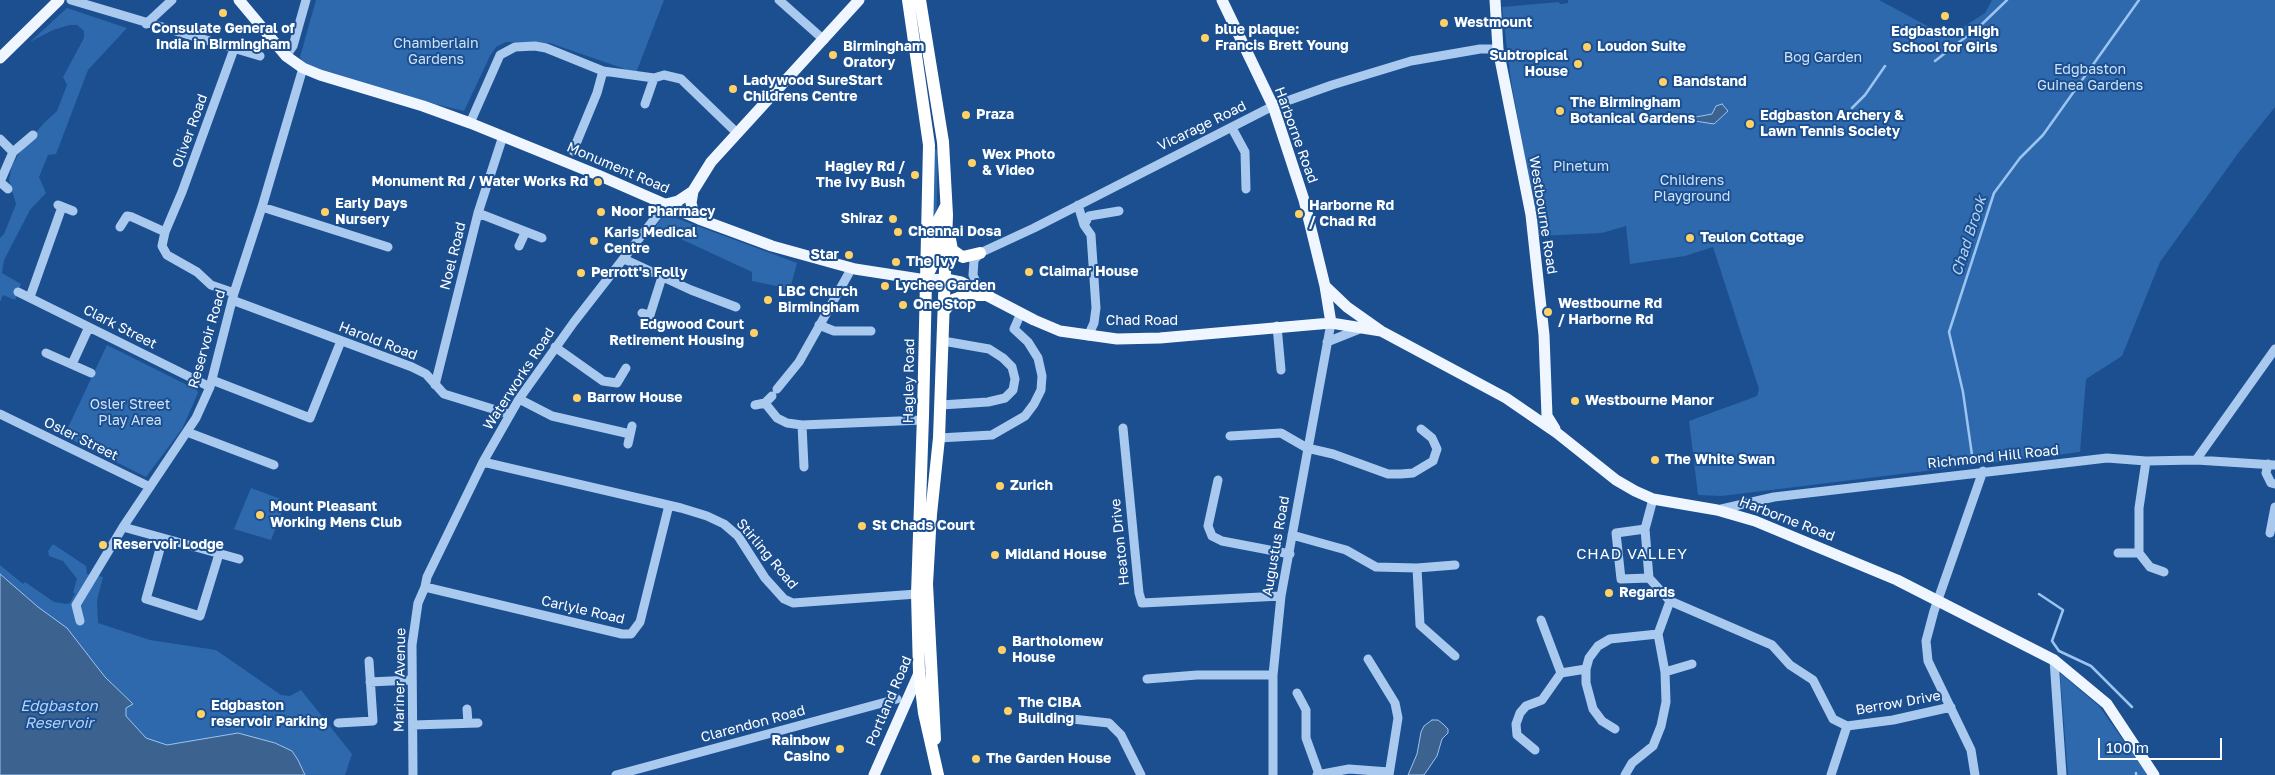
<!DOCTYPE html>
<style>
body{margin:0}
#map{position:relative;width:2275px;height:775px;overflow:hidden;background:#1b4f8f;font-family:"Golos Text",sans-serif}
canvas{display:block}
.scale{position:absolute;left:2098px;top:738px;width:124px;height:22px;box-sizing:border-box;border:2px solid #fff;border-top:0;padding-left:6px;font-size:15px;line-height:18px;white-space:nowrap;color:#fff;-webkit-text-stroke:4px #1b4f8f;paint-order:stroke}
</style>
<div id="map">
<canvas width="2275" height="775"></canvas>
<div class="scale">100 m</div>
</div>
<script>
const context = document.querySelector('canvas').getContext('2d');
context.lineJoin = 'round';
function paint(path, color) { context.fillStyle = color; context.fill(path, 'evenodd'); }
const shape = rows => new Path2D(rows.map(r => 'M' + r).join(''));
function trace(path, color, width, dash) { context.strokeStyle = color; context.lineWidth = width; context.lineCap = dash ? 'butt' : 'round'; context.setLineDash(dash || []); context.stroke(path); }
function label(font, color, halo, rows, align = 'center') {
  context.font = font + ' "Golos Text",sans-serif'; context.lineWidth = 4; context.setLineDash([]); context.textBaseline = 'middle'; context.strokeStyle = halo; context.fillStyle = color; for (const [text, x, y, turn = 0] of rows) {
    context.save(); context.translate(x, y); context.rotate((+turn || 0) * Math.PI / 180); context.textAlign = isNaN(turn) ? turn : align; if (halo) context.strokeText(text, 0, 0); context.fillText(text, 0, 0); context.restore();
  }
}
const green = shape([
 [316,0,664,0,636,73,550,43,506,42,496,47,490,56,464,111,426,102,304,64,300,57],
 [1568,0,1879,0,1948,37,1985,13,1992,0,2275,0,2275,107,2239,152,2160,262,2122,356,2086,379,2080,452,1722,496,1698,495,1689,421,1757,396,1759,389,1713,247,1685,256,1630,264,1626,226,1602,233,1539,236,1511,81,1502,7,1559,2,1560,4,1568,3],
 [67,8,127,28,88,70,56,154,48,155,39,177,46,193,30,210,4,260,2,273,21,284,15,300,3,295,0,302,0,238,4,234,16,204,9,180,12,166,21,150,44,123,57,111,67,85,63,77,84,38,84,31,77,25,70,25,53,30,30,42],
 [936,149,938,152,936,232,933,232,933,150],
 [665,214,797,263,789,293,781,291,781,287,752,281,752,272,655,227],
 [107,345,197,390,198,393,182,429,146,477,64,436],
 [251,488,286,501,271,540,234,529],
 [53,544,86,566,87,574,103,577,97,600,98,623,150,640,216,650,281,695,290,696,301,690,352,754,345,775,0,775,0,565,23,584,25,582,54,602,67,604,70,603,75,593,73,593,77,579,63,561,49,556,48,551],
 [2060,673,2099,706,2148,775,2068,775]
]);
const water = shape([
 [1722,104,1728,111,1714,124,1695,121,1696,117,1712,114,1716,106,1722,104],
 [0,574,38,607,67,628,105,677,133,704,126,708,126,716,146,738,167,745,238,733,275,743,292,751,298,760,305,775,0,775,0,574],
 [1432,720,1438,720,1443,724,1448,729,1448,733,1442,739,1437,756,1424,775,1408,775,1417,754,1421,732,1424,726,1432,720]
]);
const stream = shape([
 [1935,61,1980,26,2007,0],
 [1852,108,1865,95,1885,66],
 [1973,462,1963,392,1949,332,1994,193,2020,158,2043,135,2139,0],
 [2039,594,2063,610,2052,641,2059,651,2091,666,2132,707],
 [2136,773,2136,775]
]);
const minor = shape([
 [71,0,260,56],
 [779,0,824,40],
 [146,24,172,0],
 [286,56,293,46,306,0],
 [645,104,654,78],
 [470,123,500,55,515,47,535,46,546,48,603,71,654,78,664,75,681,79,737,133],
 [1232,128,1245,152,1246,189],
 [0,139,13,152],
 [573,151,597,93,603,71],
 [0,182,13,152,33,135],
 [0,182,8,189],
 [58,205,73,211],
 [1078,205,1084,225],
 [262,207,388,247],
 [478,213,542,238],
 [120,227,127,216,132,217,165,232],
 [519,246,525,233],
 [624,259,691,290,736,307],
 [18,292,210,387],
 [234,293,211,285,197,272,167,255,162,246,165,232,182,192,234,49],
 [985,293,977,284,973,275,974,260,980,253,1034,228,1273,106,1332,85,1411,61,1480,49,1498,49],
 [30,297,62,207],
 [232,300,412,367,426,374,444,394,509,414],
 [642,313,650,315,662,277],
 [819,325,834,331,871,331],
 [1277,326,1281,370],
 [1088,336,1094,323,1096,308,1091,235,1084,225,1089,216,1119,211],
 [1327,342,1362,328],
 [555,347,603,381,617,383,626,368],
 [46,353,91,373],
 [72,364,89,327],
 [212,380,310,418,341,341],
 [435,385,478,213,503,136],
 [777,389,799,362,849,273,850,267],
 [519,399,552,416,630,434],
 [765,403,777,418,787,423,802,425,923,420],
 [755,405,765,403,772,396],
 [941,405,988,402,1005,398,1013,390,1015,379,1012,367,1003,358,989,349,943,341],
 [0,414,150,487],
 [802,425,804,467],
 [1123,428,1139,593,1142,603,1281,596],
 [187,432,274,465],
 [1230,436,1281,433,1307,448,1333,454,1388,474,1401,474,1413,473,1433,461,1437,449,1432,438,1421,429],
 [939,438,992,435,1025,416,1034,404,1041,390,1042,376,1038,358,1028,342,1014,329,1021,313],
 [628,444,632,426],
 [2196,460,2275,349],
 [2146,461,2139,508,2139,553,2150,567,2164,572],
 [483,462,681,508,707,516,724,524,738,536,765,578,784,599,793,603,917,594],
 [2268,464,2266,473,2271,483,2275,484],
 [1218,480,1208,526,1212,536,1222,541,1290,554],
 [1653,499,1645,529,1649,578,1670,601,1772,645,1790,665,1813,680,1833,719,1847,726,1893,720,1951,707],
 [1717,510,1774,497,2107,458,2146,461,2196,460,2275,465],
 [123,527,239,559],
 [1645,529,1616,533,1621,579,1649,578],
 [2270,533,2275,507],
 [1292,535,1346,550,1376,567,1417,568,1420,625,1455,656],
 [163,538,146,599,200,616,219,554],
 [2118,553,2139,553],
 [1417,568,1455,565],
 [425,587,622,634,631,634,640,622,669,505],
 [1541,620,1561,673,1586,669,1586,683,1593,709,1602,721,1615,729],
 [80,621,76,605,123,527,196,418,210,387,234,293,262,207,303,68],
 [1368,659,1395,703,1398,718,1389,775],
 [2054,660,2062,775],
 [1586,669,1589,658,1598,646,1610,639,1658,634],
 [1665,672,1692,664],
 [1147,679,1197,675,1273,675],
 [370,682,411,680],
 [1297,693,1306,710,1306,738,1319,774],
 [467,709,468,723],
 [1063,718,1109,723,1121,735,1141,775],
 [338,723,373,721,369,661],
 [413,725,478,723],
 [1535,750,1517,735,1516,724,1520,713,1526,706,1542,700,1561,673],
 [413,775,412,645,418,603,425,587,427,577,483,462,519,399,574,322,666,204],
 [616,775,897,699],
 [1273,775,1273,675,1281,596,1331,323],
 [1317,775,1349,769,1389,772],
 [1625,775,1632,763,1653,746,1661,726,1666,702,1665,672,1658,634,1670,601],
 [1831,775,1847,726],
 [1975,775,1971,750,1928,661,1926,641,1934,611,1983,471]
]);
const major = shape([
 [239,0,286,56,303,68,320,75,423,106,470,123,598,175,699,219,772,246,855,269,926,280,946,279,961,282,1034,320,1060,331,1117,339,1160,338,1331,323,1381,331],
 [1222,0,1273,106,1280,127,1304,200,1325,286,1331,323],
 [1495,0,1498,49,1531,215,1544,335,1547,416,1555,429],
 [0,58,59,0],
 [666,204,678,201,693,191],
 [695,217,691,203,693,191,711,162,859,0],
 [1325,286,1347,307,1381,331,1506,398,1557,433,1616,480,1635,491,1653,499,1717,510,1755,521,1897,580,2054,660,2107,704,2154,775],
 [874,775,920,671]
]);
const highway = shape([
 [908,0,929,145,923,416,917,594,919,672,924,713,938,775],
 [920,0,943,142,947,215,939,438,931,514,927,584,935,739],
 [950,239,952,250,959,255,963,257,980,253],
 [930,270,936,256,938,221,946,206],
 [944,311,953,300,966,295,988,295]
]);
const markers = [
 [223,13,5,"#ffd166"],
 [1945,16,5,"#ffd166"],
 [1444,23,5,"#ffd166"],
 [1205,38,5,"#ffd166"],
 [1587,47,5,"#ffd166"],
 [833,55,5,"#ffd166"],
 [1578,64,5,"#ffd166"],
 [1663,82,5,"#ffd166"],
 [733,89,5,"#ffd166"],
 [1560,111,5,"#ffd166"],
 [966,115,5,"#ffd166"],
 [1750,124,5,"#ffd166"],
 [972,163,5,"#ffd166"],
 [915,175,5,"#ffd166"],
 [598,182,5,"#ffd166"],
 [325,212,5,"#ffd166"],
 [601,212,5,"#ffd166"],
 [1299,214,5,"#ffd166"],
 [893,219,5,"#ffd166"],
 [898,232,5,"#ffd166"],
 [1690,238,5,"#ffd166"],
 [594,241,5,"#ffd166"],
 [849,255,5,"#ffd166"],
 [896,262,5,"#ffd166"],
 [1029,272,5,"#ffd166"],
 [581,273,5,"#ffd166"],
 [885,286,5,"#ffd166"],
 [768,300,5,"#ffd166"],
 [903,305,5,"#ffd166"],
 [1548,312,5,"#ffd166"],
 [754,333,5,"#ffd166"],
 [577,398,5,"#ffd166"],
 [1575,401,5,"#ffd166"],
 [1655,460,5,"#ffd166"],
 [1000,486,5,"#ffd166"],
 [260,515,5,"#ffd166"],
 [862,526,5,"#ffd166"],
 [103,545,5,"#ffd166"],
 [995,555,5,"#ffd166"],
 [1609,593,5,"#ffd166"],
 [1002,650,5,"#ffd166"],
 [1008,711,5,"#ffd166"],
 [201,714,5,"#ffd166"],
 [840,749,5,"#ffd166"],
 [976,759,5,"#ffd166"]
];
const poiNames = [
 ["Westmount",1454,23],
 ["Consulate General of",223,29,"center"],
 ["India in Birmingham",223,45,"center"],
 ["blue plaque:",1215,30],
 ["Francis Brett Young",1215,46],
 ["Edgbaston High",1945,32,"center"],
 ["School for Girls",1945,48,"center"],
 ["Birmingham",843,47],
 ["Oratory",843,63],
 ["Loudon Suite",1597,47],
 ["Subtropical",1568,56,"right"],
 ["House",1568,72,"right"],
 ["Ladywood SureStart",743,81],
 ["Childrens Centre",743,97],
 ["Bandstand",1673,82],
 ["The Birmingham",1570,103],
 ["Botanical Gardens",1570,119],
 ["Praza",976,115],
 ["Edgbaston Archery &",1760,116],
 ["Lawn Tennis Society",1760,132],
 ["Wex Photo",982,155],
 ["& Video",982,171],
 ["Hagley Rd /",905,167,"right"],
 ["The Ivy Bush",905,183,"right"],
 ["Monument Rd / Water Works Rd",588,182,"right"],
 ["Early Days",335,204],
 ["Nursery",335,220],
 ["Harborne Rd",1309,206],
 ["/ Chad Rd",1309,222],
 ["Noor Pharmacy",611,212],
 ["Shiraz",883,219,"right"],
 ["Chennai Dosa",908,232],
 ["Karis Medical",604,233],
 ["Centre",604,249],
 ["Teulon Cottage",1700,238],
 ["Star",839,255,"right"],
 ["The Ivy",906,262],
 ["Claimar House",1039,272],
 ["Perrott's Folly",591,273],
 ["Lychee Garden",895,286],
 ["LBC Church",778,292],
 ["Birmingham",778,308],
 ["Westbourne Rd",1558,304],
 ["/ Harborne Rd",1558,320],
 ["One Stop",913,305],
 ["Edgwood Court",744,325,"right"],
 ["Retirement Housing",744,341,"right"],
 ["Barrow House",587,398],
 ["Westbourne Manor",1585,401],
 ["The White Swan",1665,460],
 ["Zurich",1010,486],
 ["Mount Pleasant",270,507],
 ["Working Mens Club",270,523],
 ["St Chads Court",872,526],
 ["Reservoir Lodge",113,545],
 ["Midland House",1005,555],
 ["Regards",1619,593],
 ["Bartholomew",1012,642],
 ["House",1012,658],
 ["The CIBA",1018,703],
 ["Building",1018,719],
 ["Edgbaston",211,706],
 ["reservoir Parking",211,722],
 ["Rainbow",830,741,"right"],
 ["Casino",830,757,"right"],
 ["The Garden House",986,759]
];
const parkNames = [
 ["Chamberlain",436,44],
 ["Gardens",436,60],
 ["Bog Garden",1823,58],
 ["Edgbaston",2090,70],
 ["Guinea Gardens",2090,86],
 ["Pinetum",1581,167],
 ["Childrens",1692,181],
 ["Playground",1692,197],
 ["Osler Street",130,405],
 ["Play Area",130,421]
];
const streetNames = [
 ["Vicarage Road",1202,126,-26],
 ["Oliver Road",190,131,-70],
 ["Harborne Road",1296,135,70],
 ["Monument Road",618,168,23],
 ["Westbourne Road",1543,215,81],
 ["Noel Road",453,256,-76],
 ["Chad Road",1142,321],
 ["Clark Street",120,327,27],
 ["Reservoir Road",207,339,-74],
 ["Harold Road",378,341,21],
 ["Waterworks Road",519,379,-57],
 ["Hagley Road",909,381,-89],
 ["Osler Street",81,439,26],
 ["Richmond Hill Road",1993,457,-6],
 ["Harborne Road",1787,519,21],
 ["Heaton Drive",1120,542,-96],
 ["Augustus Road",1276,546,-80],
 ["Stirling Road",767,554,50],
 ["Carlyle Road",583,610,13],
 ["Mariner Avenue",400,680,-89],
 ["Portland Road",889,701,-67],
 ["Berrow Drive",1898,703,-10],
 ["Clarendon Road",753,724,-15]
];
const waterNames = [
 ["Chad Brook",1969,236,-72],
 ["Edgbaston",59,706],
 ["Reservoir",59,723]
];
const neighbourhoodNames = [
 ["CHAD VALLEY",1632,554]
];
paint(green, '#2e69ad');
paint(water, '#3c6290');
trace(water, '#9cc4f0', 1);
trace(stream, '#9cc4f0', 2.5);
trace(minor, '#a9c9ee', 9);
trace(major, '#f0f6ff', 11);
trace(highway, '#fff', 12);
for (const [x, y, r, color] of markers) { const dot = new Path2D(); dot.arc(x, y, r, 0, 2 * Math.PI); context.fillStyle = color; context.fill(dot); trace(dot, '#1b4f8f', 2); }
label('bold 14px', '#fff', '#1b4f8f', poiNames, 'left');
label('14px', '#cfe3fa', '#1b4f8f', parkNames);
label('14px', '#fff', '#1b4f8f', streetNames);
label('italic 15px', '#b5d3f5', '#1b4f8f', waterNames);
context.letterSpacing = '1px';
label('15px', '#fff', '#1b4f8f', neighbourhoodNames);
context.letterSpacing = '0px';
</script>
